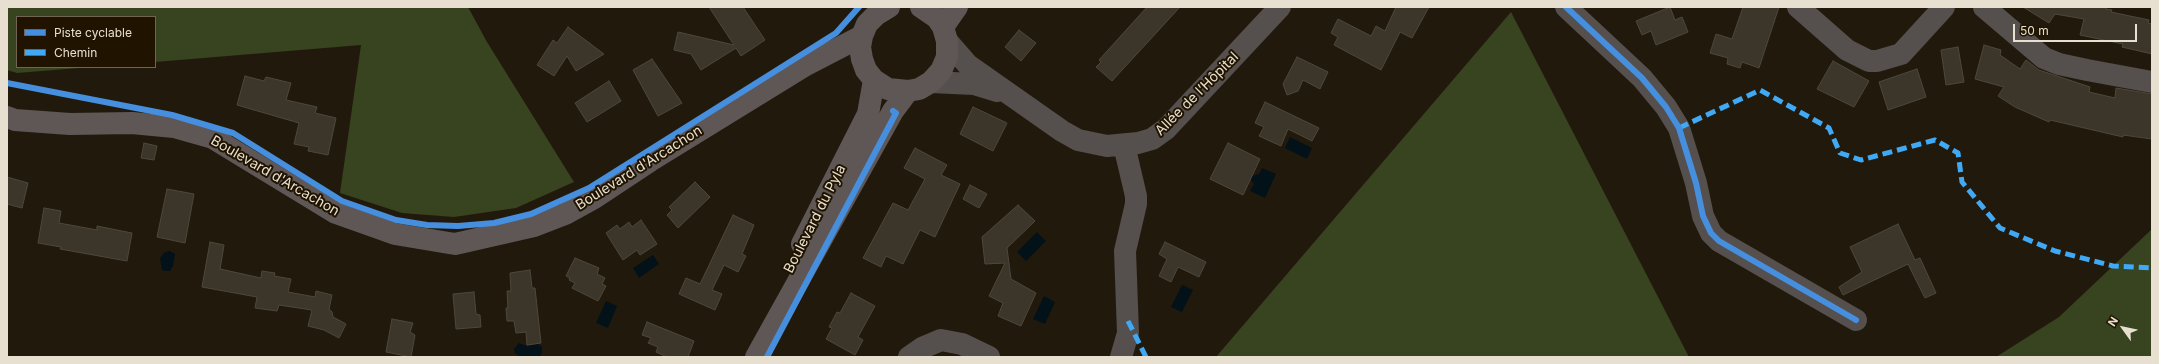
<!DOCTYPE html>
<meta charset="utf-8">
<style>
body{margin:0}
#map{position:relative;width:2159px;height:364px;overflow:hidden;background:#211a0c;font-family:Inter,sans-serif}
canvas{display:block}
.frame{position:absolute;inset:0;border:8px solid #e7dfcf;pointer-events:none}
.legend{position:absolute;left:16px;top:16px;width:140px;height:52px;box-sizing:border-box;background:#201400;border:1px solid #706553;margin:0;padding:5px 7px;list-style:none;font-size:12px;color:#e7dfcf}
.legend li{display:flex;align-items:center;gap:8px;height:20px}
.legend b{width:20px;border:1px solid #706553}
.north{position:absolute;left:2103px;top:308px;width:40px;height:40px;-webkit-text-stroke:3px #201400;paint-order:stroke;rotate:303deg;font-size:11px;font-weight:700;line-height:16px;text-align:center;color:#e7dfcf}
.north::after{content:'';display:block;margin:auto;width:14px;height:18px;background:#e7dfcf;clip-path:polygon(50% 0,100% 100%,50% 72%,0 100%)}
.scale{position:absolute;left:2013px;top:24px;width:124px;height:18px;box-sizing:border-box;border:2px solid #e7dfcf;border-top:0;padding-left:5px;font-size:12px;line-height:14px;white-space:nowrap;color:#e7dfcf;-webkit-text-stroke:3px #201400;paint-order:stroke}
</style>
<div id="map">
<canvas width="2159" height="364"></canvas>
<div class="frame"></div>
<ul class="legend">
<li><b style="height:5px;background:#468fdf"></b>Piste cyclable</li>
<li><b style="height:5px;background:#3fa9f5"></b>Chemin</li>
</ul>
<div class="north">N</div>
<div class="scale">50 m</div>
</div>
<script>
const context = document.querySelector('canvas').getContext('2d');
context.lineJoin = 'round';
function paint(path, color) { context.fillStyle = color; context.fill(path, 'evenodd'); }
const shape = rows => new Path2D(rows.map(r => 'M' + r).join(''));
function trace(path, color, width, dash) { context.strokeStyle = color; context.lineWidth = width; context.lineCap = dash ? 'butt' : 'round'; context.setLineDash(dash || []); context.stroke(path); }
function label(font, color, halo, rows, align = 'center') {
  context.font = font + ' Inter,sans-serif'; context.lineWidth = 4; context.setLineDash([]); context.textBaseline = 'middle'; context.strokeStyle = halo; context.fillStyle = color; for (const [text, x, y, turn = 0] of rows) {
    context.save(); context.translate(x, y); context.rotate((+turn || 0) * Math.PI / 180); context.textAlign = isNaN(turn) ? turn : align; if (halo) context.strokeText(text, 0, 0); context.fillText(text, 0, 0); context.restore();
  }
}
const green = shape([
 [7,7,468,7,487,42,574,182,516,208,454,217,402,213,340,193,361,45,155,62,155,17,17,17,17,67,91,67,17,73,7,70],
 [1511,12,1689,357,1216,357],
 [2152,229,2152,357,1996,357,2059,317]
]);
const water = shape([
 [1290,137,1312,148,1307,159,1285,148],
 [1262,168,1276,174,1265,198,1250,191,1254,184,1251,180,1252,176,1259,174],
 [1037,232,1046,241,1026,261,1017,252],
 [170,251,175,254,173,266,170,271,165,271,162,270,160,258,165,252],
 [653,255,659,264,639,278,633,268],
 [1182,285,1193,290,1182,312,1171,307],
 [1044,296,1055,302,1045,324,1033,319],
 [606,301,617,306,608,328,596,323],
 [519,343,527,346,538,344,542,347,542,353,540,357,520,357,515,353,514,349]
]);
const building = shape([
 [709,7,743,7,765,40,741,56,736,48,701,70,691,54,674,50,678,32,734,45,709,7],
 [1147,7,1180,7,1112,81,1096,67,1101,62,1099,60,1147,7],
 [1396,7,1429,7,1412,38,1400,32,1381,70,1334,45,1338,37,1331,33,1338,19,1371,36,1376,26,1385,31,1396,7],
 [1670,7,1675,20,1682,17,1688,32,1656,45,1651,31,1642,35,1636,21,1670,7],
 [1743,7,1779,7,1759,68,1742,62,1740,68,1727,64,1728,58,1710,53,1716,34,1732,39,1743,7],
 [2023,7,2107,7,2106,9,2112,10,2111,12,2149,20,2148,23,2152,24,2152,54,2122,47,2123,44,2080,35,2084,19,2055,14,2049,23,2023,7],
 [568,27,604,54,576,71,567,56,554,76,537,65,553,40,557,43,568,27],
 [1019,30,1036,43,1021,61,1005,47,1019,30],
 [1984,45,2001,50,2000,55,2020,69,2026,60,2039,70,2090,87,2089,92,2115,98,2116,88,2152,94,2152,139,2123,135,2123,137,2050,120,2049,122,2015,107,1998,96,2004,87,1975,79,1984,45],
 [1958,47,1964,82,1946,85,1941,50,1958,47],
 [1297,57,1328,72,1320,89,1303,80,1298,91,1287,95,1283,84,1297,57],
 [652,59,682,103,658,116,633,70,652,59],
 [1833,61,1869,81,1854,107,1817,89,1833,61],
 [1917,69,1926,97,1888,110,1879,82,1917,69],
 [245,76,264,81,266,77,291,83,286,100,317,107,315,113,336,118,328,155,308,151,309,147,294,144,299,123,237,105,245,76],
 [609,81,621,101,587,122,575,103,609,81],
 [1265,102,1319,128,1312,141,1288,129,1281,146,1259,136,1264,127,1255,123,1265,102],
 [973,107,1007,123,993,151,960,134,973,107],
 [144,143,157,146,154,160,141,158,144,143],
 [1228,143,1260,159,1243,195,1210,179,1228,143],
 [915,148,947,165,941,175,960,184,935,237,920,230,903,264,886,256,881,267,863,258,893,203,908,210,925,179,904,168,915,148],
 [7,177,28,183,22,208,7,204,7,177],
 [695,182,710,197,678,228,667,215,672,210,669,207,695,182],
 [970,185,987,194,979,208,963,199,970,185],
 [167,189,194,194,185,243,157,237,167,189],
 [1018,205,1035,221,1007,248,1011,279,1036,293,1021,326,998,316,1003,303,989,296,1005,263,985,264,982,237,1018,205],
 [44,208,61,211,59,223,97,230,97,226,132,233,127,261,60,249,61,247,38,243,44,208],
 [733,215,754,225,742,254,746,256,738,272,724,265,712,290,722,294,715,310,679,294,686,278,700,284,733,215],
 [641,220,657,244,640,255,637,250,623,260,606,233,617,225,620,229,629,222,632,227,641,220],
 [1898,224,1915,260,1920,258,1936,293,1925,298,1908,264,1843,295,1839,287,1862,272,1850,247,1898,224],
 [210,242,224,245,220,269,261,278,262,271,275,273,274,276,291,279,288,292,315,297,316,291,332,295,329,309,332,312,333,317,346,324,339,338,324,330,308,326,312,310,279,305,277,311,255,308,257,297,202,287,210,242],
 [1165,242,1206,262,1199,277,1178,267,1171,282,1159,276,1167,259,1159,254,1165,242],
 [575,258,599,268,597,274,605,278,602,284,606,286,598,301,572,288,575,283,569,280,570,278,566,276,575,258],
 [530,270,532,288,535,288,541,343,527,345,526,332,516,333,514,321,507,321,506,308,508,308,507,291,511,291,510,273,530,270],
 [474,292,476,314,480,315,481,327,456,329,453,294,474,292],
 [851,293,875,306,858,337,863,340,855,355,826,339,832,328,829,327,837,312,840,313,851,293],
 [392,319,413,323,410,332,415,335,411,357,386,352,392,319],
 [647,322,694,341,688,357,667,357,656,352,658,347,648,343,651,338,642,335,647,322]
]);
const minor = shape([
 [1566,7,1642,78,1666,107,1679,128,1696,183,1703,216,1711,233,1719,241,1856,320],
 [1798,7,1847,50,1869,61,1877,61,1901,54,1944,7],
 [1984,7,2044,58,2059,64,2087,70,2152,82],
 [947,41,968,65,1062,131,1078,140,1107,146,1138,143,1152,139,1166,129,1280,7],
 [931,82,974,84,997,91],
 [909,357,922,348,941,340,962,344,989,357],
 [1121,357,1128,333,1125,251,1136,204,1136,196,1124,145]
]);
const major = shape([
 [889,7,876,15,867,24,862,36,860,47,862,59,866,70,874,80,888,89,908,91,919,89,931,82,941,71,947,57,947,41,943,27,937,18,921,7],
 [943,27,957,7],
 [7,117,15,120,70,124,132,123,174,127,213,138,336,213,395,234,455,244,534,226,565,214,594,198,650,161,806,65,862,36],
 [802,244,868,114,874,80],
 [756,357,893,111,908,91]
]);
const quiet = shape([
 [1679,128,1760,90,1829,128,1840,153,1861,160,1935,140,1958,153,1962,182,2000,228,2055,251,2113,266,2152,268],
 [1128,321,1146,357]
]);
const cycleway = shape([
 [1566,7,1642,78,1666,107,1679,128,1696,183,1703,216,1711,233,1719,241,1856,320],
 [7,83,172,115,233,133,342,201,396,220,427,225,458,226,494,223,531,214,589,188,836,33,859,7],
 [767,357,896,113,893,111]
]);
const streetNames = [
 ["Allée de l’Hôpital",1197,94,-45],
 ["Boulevard d'Arcachon",639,168,-32],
 ["Boulevard d'Arcachon",275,176,30],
 ["Boulevard du Pyla",815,219,-63]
];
paint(green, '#38431f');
paint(water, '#031119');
paint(building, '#3b352a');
trace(building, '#4e483c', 1);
trace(minor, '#554f4d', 22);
trace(major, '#5f5756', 22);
trace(quiet, '#3fa9f5', 5, [10, 5]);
trace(cycleway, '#468fdf', 6);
label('14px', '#e7dfcf', '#201400', streetNames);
</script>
